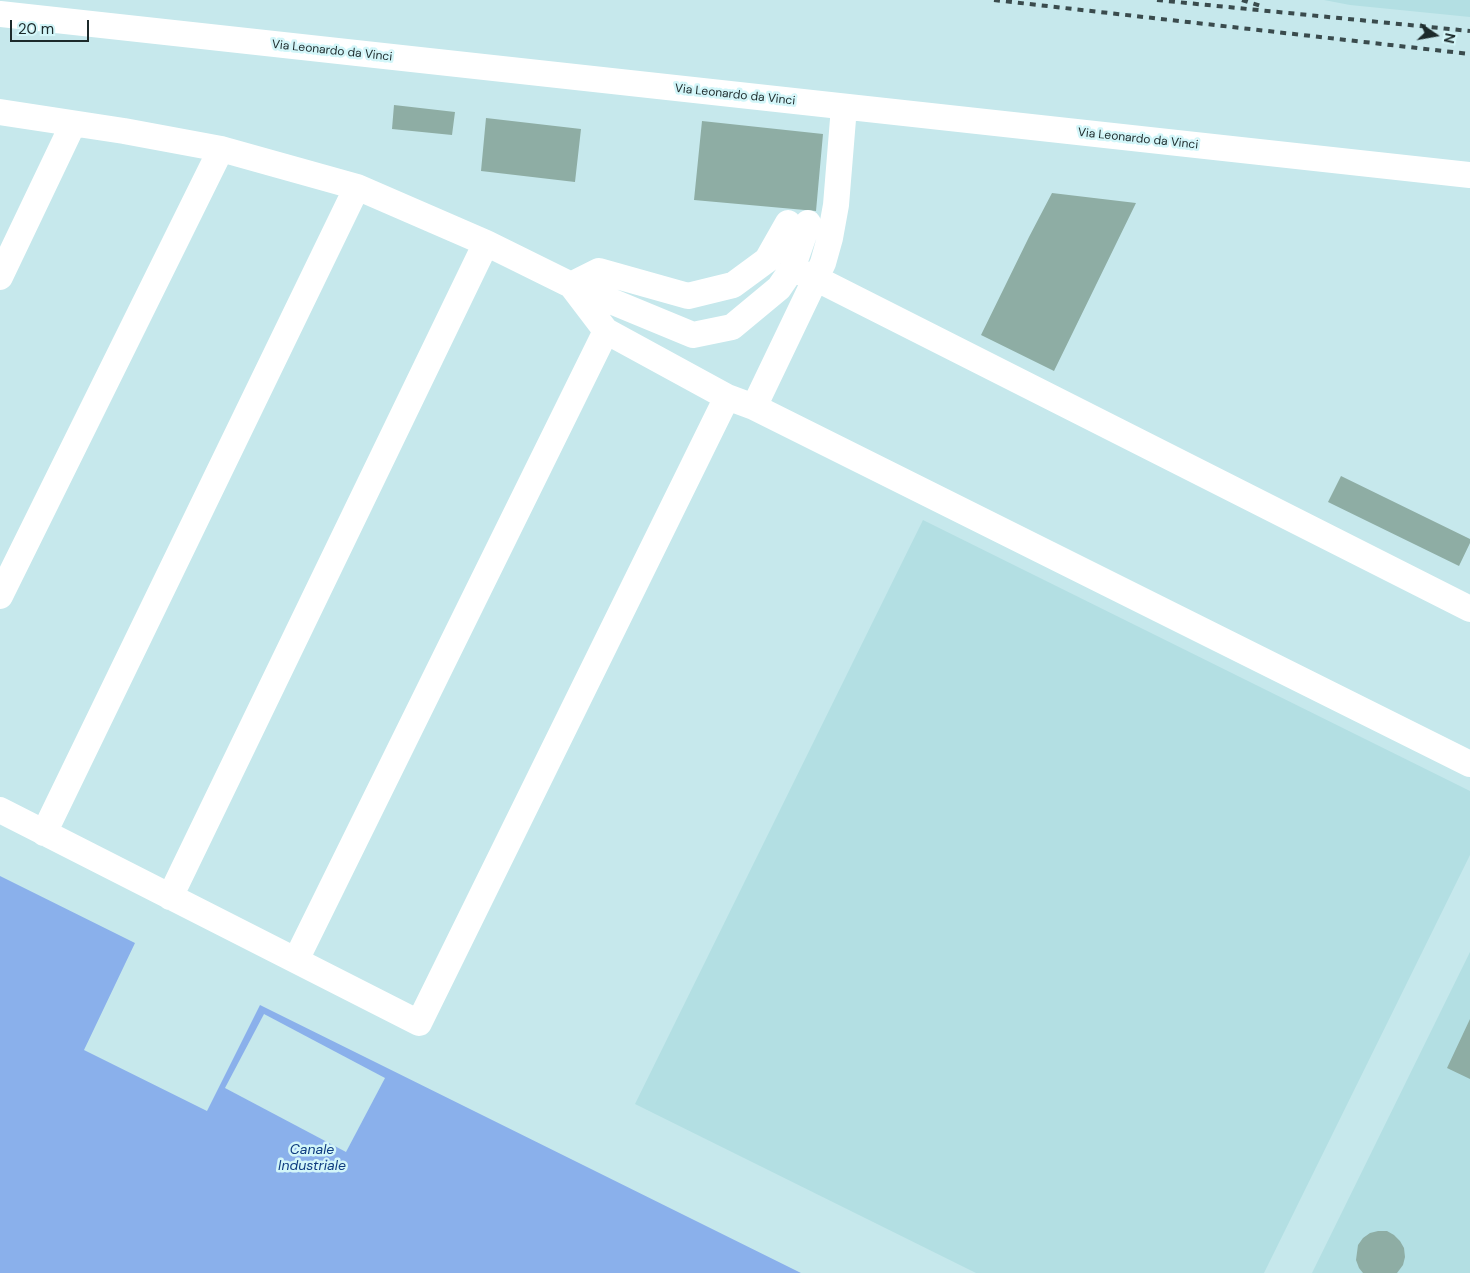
<!DOCTYPE html>
<style>
body{margin:0}
#map{position:relative;width:1470px;height:1273px;overflow:hidden;background:#c6e8ec;font-family:"DM Sans",sans-serif}
canvas{display:block}
.north{position:absolute;left:1410px;top:10px;width:50px;height:50px;-webkit-text-stroke:4px #d3f6f9;paint-order:stroke;rotate:102deg;font-size:14px;font-weight:700;line-height:20px;text-align:center;color:#1c2a2b}
.north::after{content:'';display:block;margin:auto;width:18px;height:22px;background:#1c2a2b;clip-path:polygon(50% 0,100% 100%,50% 72%,0 100%)}
.scale{position:absolute;left:10px;top:20px;width:79px;height:22px;box-sizing:border-box;border:2px solid #1c2a2b;border-top:0;padding-left:6px;font-size:15px;line-height:18px;white-space:nowrap;color:#1c2a2b;-webkit-text-stroke:4px #d3f6f9;paint-order:stroke}
</style>
<div id="map">
<canvas width="1470" height="1273"></canvas>
<div class="north">N</div>
<div class="scale">20 m</div>
</div>
<script>
const context = document.querySelector('canvas').getContext('2d');
context.lineJoin = 'round';
function paint(path, color) { context.fillStyle = color; context.fill(path, 'evenodd'); }
const shape = rows => new Path2D(rows.map(r => 'M' + r).join(''));
function trace(path, color, width, dash) { context.strokeStyle = color; context.lineWidth = width; context.lineCap = dash ? 'butt' : 'round'; context.setLineDash(dash || []); context.stroke(path); }
function label(font, color, halo, rows, align = 'center') {
  context.font = font + ' "DM Sans",sans-serif'; context.lineWidth = 5; context.setLineDash([]); context.textBaseline = 'middle'; context.strokeStyle = halo; context.fillStyle = color; for (const [text, x, y, turn = 0] of rows) {
    context.save(); context.translate(x, y); context.rotate((+turn || 0) * Math.PI / 180); context.textAlign = isNaN(turn) ? turn : align; if (halo) context.strokeText(text, 0, 0); context.fillText(text, 0, 0); context.restore();
  }
}
const built = shape([
 [1324,0,1470,0,1470,17,1350,5],
 [923,520,1470,791,1470,855,1264,1273,976,1273,635,1104],
 [1470,952,1470,1273,1312,1273]
]);
const water = shape([
 [0,876,135,943,84,1050,207,1111,260,1005,801,1273,0,1273]
]);
const pier = shape([
 [264,1014,385,1078,346,1152,225,1088]
]);
const building = shape([
 [394,105,455,112,452,135,392,129],
 [486,118,581,129,575,182,481,171],
 [702,121,823,134,816,211,694,200],
 [1052,193,1136,203,1054,371,981,335,1029,237],
 [1341,476,1470,539,1470,543,1459,566,1328,502],
 [1470,1019,1470,1079,1447,1068],
 [1378,1231,1387,1231,1394,1235,1400,1241,1404,1248,1405,1257,1403,1265,1397,1273,1363,1273,1359,1268,1356,1260,1358,1245,1363,1238,1370,1233]
]);
const minor = shape([
 [0,14,1470,175],
 [0,112,124,131,221,149,357,187,486,243,571,285,606,331,727,397,754,407,1470,764],
 [792,269,815,278,1470,609],
 [0,277,73,124],
 [571,285,599,271,688,296,733,285,767,260,788,223],
 [572,285,693,335,732,327,779,288,792,269,808,223],
 [754,407,823,263,830,238,836,205,844,107],
 [0,596,221,149],
 [0,810,419,1023,727,397],
 [44,833,357,187],
 [170,897,486,243],
 [296,960,606,331]
]);
const rail = shape([
 [994,0,1470,54],
 [1157,0,1470,31],
 [1242,0,1261,6]
]);
const streetNames = [
 ["Via Leonardo da Vinci",332,51,6],
 ["Via Leonardo da Vinci",735,95,6],
 ["Via Leonardo da Vinci",1138,139,6]
];
const waterNames = [
 ["Canale",312,1150],
 ["Industriale",312,1166]
];
paint(built, '#b3dfe3');
paint(water, '#8ab0eb');
paint(pier, '#c6e8ec');
paint(building, '#8eada4');
trace(minor, '#fff', 26);
trace(rail, '#3a4b4d', 4, [6, 6]);
label('12px', '#1c2a2b', '#d3f6f9', streetNames);
label('italic 14px', '#0f3c80', '#d3f6f9', waterNames);
</script>
